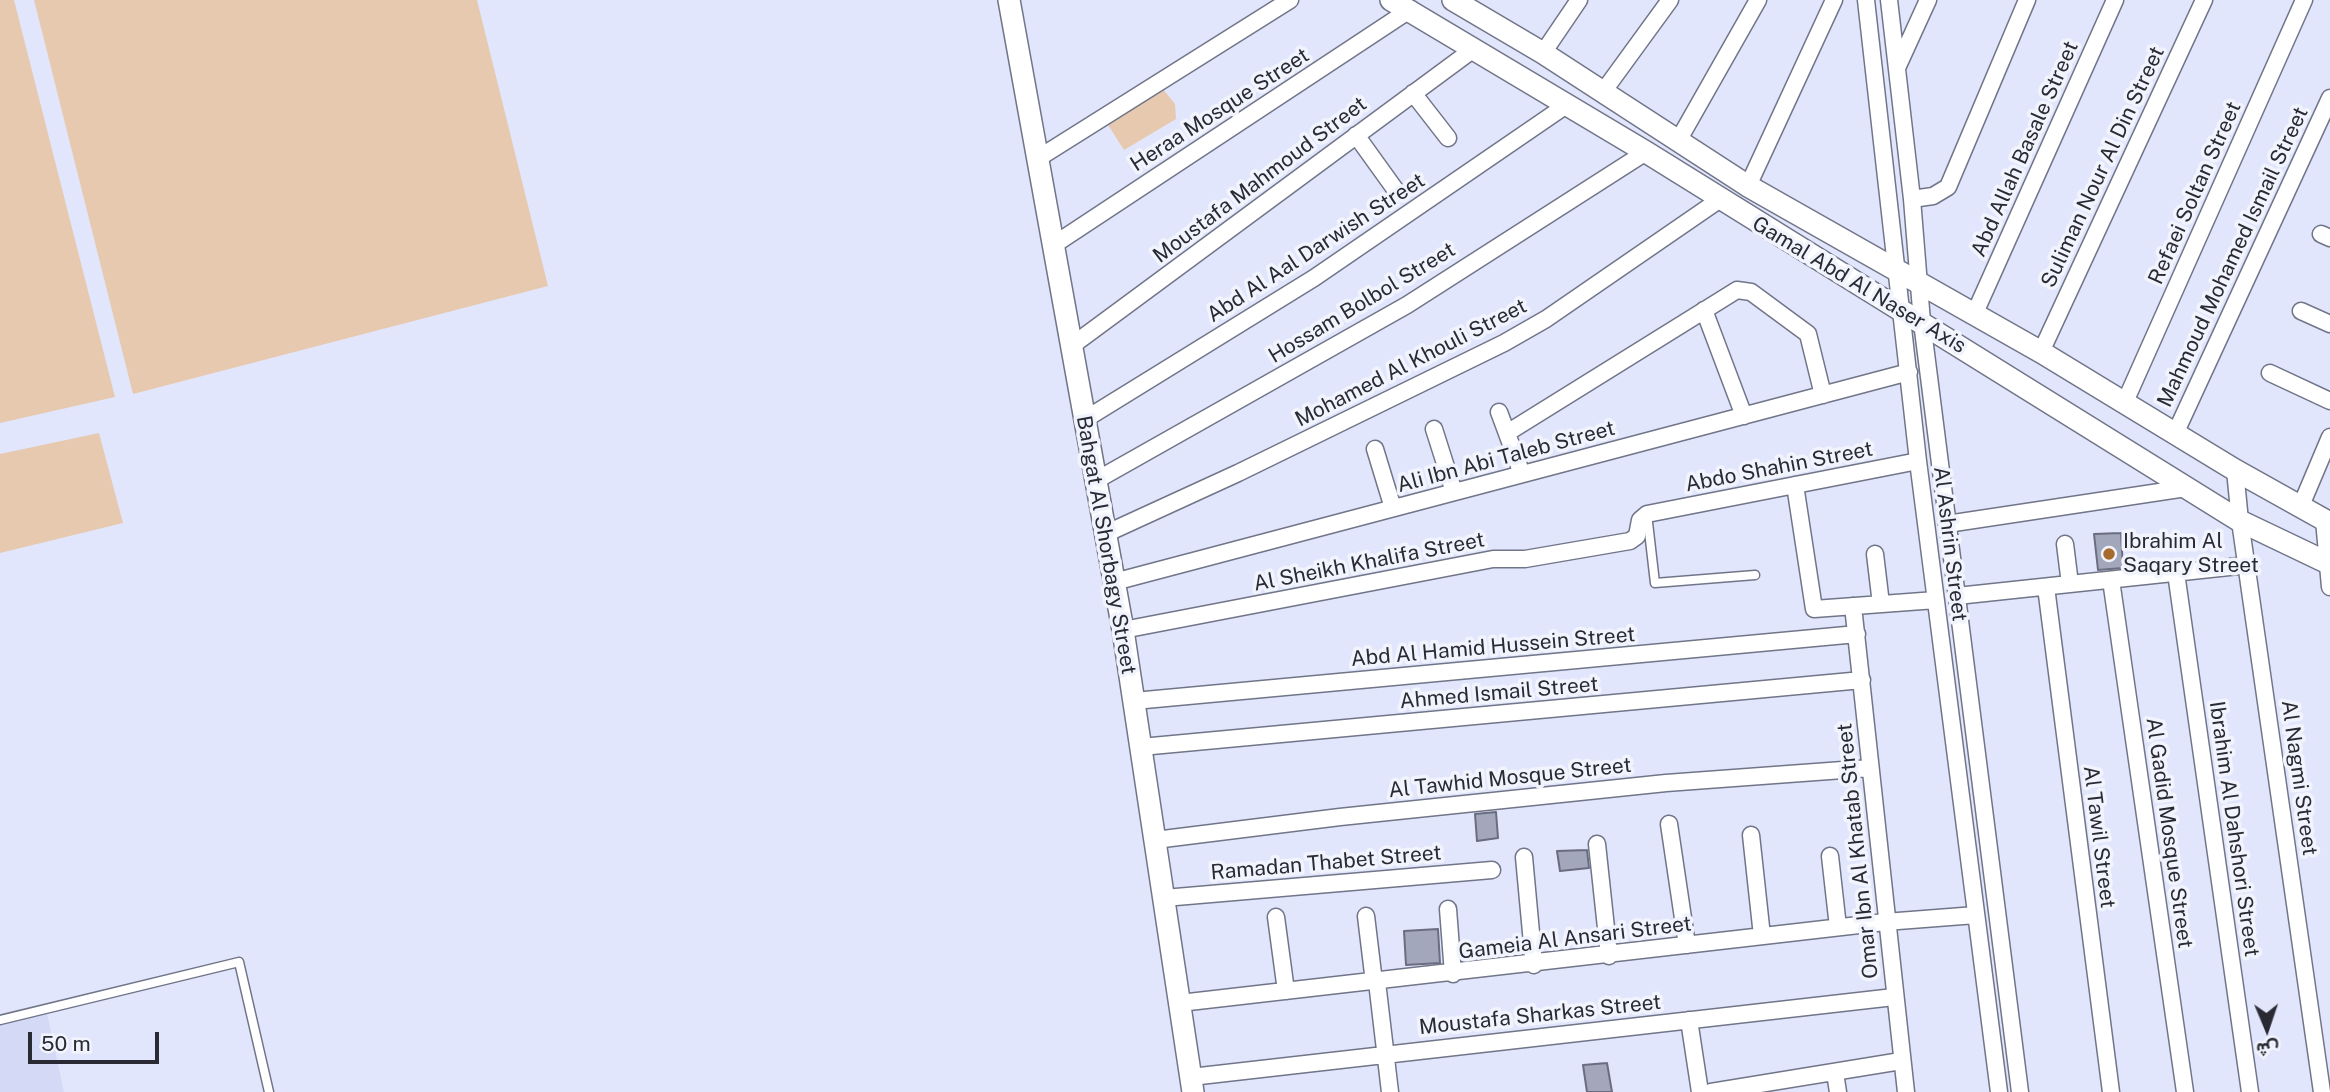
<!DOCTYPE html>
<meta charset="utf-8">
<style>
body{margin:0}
#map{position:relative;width:2330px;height:1092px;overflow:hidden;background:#e2e6fc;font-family:"Public Sans",Vazirmatn,sans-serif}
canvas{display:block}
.north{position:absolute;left:2232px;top:994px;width:70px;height:70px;-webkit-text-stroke:5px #f2f4fd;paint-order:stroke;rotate:178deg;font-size:19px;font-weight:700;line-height:28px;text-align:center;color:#292a33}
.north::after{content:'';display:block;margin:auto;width:24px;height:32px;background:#292a33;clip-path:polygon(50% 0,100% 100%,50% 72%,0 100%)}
.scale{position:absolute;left:28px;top:1032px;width:131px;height:32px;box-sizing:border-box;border:4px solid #292a33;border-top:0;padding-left:9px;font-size:21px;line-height:24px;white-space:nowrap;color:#292a33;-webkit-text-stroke:5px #f2f4fd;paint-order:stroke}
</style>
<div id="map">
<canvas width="2330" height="1092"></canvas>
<div class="north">ش</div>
<div class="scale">50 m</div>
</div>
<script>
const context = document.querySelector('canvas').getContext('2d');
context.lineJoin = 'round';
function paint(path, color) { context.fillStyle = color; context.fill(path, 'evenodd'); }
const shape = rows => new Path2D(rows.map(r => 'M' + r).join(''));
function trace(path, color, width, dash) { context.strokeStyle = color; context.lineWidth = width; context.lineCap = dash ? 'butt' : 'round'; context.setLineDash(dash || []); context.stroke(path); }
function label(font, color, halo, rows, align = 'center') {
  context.font = font + ' "Public Sans",sans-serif'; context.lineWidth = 7; context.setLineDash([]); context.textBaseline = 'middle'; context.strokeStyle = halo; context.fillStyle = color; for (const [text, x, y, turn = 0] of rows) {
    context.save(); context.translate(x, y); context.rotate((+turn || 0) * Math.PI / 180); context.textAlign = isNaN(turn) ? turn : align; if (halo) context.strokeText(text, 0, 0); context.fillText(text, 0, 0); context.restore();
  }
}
const built = shape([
 [47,1013,64,1092,0,1092,0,1024]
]);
const green = shape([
 [0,0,14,0,115,397,0,423],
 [34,0,477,0,548,286,133,394],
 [1158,83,1175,104,1176,119,1124,150,1108,125],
 [99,433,123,523,0,553,0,454]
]);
const building = shape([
 [2121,533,2123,568,2098,570,2094,534,2121,533],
 [1496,812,1498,838,1477,841,1475,814,1496,812],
 [1587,850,1589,868,1560,871,1557,851,1587,850],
 [1438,929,1440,963,1406,965,1404,931,1438,929],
 [1607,1063,1612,1092,1587,1092,1583,1065,1607,1063]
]);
const lane = shape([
 [1647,514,1655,583,1755,575],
 [0,1020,239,962,269,1092]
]);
const street = shape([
 [1866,0,1918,461,1999,1092],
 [1889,0,1912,199,1922,322,2020,1092],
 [1543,53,1579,0],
 [1897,68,1928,0],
 [1603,92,1670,0],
 [1413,93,1448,138],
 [1356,135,1397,192],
 [1678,141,1758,0],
 [1037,159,1290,0],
 [1748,186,1834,0],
 [1912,199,1933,196,1948,187,2027,0],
 [2321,234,2330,238],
 [1052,246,1411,9],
 [1704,310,1744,416],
 [2301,311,2330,324],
 [1974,315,2115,0],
 [1070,347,1475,48],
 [2041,352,2204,0],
 [2270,373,2330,401],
 [2125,402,2304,0],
 [1499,412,1522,474],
 [1084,420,1314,278,1568,104],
 [1434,429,1454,492],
 [1507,433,1737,290,1751,292,1808,334,1823,395],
 [2175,434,2330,98],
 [1375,449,1393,508],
 [2235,470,2240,521,2322,1092],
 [1095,481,1407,305,1646,152],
 [1795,485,1814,609,1936,600],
 [2300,508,2330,437],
 [2324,520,2330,587],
 [1947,524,2186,488],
 [1105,534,1238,473,1504,343,1546,319,1719,200],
 [2065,544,2070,584],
 [1875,554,1881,604],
 [2176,573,2250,1092],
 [2111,580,2185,1092],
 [1114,582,1909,372],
 [2046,587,2111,1092],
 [1957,596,2248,565],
 [1853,606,1906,1092],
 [1123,630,1493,559,1525,559,1630,541,1637,536,1640,520,1647,514,1918,461],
 [1134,701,1857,634],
 [1141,747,1862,680],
 [1669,824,1687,945],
 [1751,835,1762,936],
 [1155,840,1340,817,1666,783,1870,768],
 [1597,844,1609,956],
 [1830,856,1838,927],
 [1524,857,1534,965],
 [1164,898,1492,870],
 [1448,909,1453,974],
 [1366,916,1374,982],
 [1276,917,1286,991],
 [1377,982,1390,1092],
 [1180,1003,1885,922,1976,915],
 [1689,1020,1700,1092],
 [1835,1073,1838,1092],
 [1191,1077,1894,997],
 [1711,1092,1901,1061]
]);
const secondary = shape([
 [1009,0,1123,630,1193,1092],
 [1391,0,1646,152,2240,521,2330,564],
 [1453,0,1543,53,1748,186,2041,352,2235,470,2330,523]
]);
const markers = [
 [2109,554,7,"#a76b2e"]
];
const streetNames = [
 ["Heraa Mosque Street",1220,110,-33],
 ["Abd Allah Basale Street",2025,149,-66],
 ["Suliman Nour Al Din Street",2103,167,-65],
 ["Moustafa Mahmoud Street",1260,180,-37],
 ["Refaei Soltan Street",2195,193,-66],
 ["Abd Al Aal Darwish Street",1316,248,-33],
 ["Mahmoud Mohamed Ismail Street",2233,257,-65],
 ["Gamal Abd Al Naser Axis",1859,285,31],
 ["Hossam Bolbol Street",1362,303,-31],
 ["Mohamed Al Khouli Street",1411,363,-27],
 ["Ali Ibn Abi Taleb Street",1506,457,-15],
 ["Abdo Shahin Street",1779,467,-11],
 ["Al Ashrin Street",1950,544,83],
 ["Bahgat Al Shorbagy Street",1106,545,80],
 ["Al Sheikh Khalifa Street",1369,562,-11],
 ["Abd Al Hamid Hussein Street",1493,647,-5],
 ["Ahmed Ismail Street",1499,693,-5],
 ["Al Tawhid Mosque Street",1510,778,-6],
 ["Al Nagmi Street",2299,778,82],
 ["Ibrahim Al Dahshori Street",2234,829,82],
 ["Al Gadid Mosque Street",2169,833,82],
 ["Al Tawil Street",2099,837,83],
 ["Omar Ibn Al Khatab Street",1858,851,-96],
 ["Ramadan Thabet Street",1326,863,-5],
 ["Gameia Al Ansari Street",1575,938,-7],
 ["Moustafa Sharkas Street",1540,1015,-6]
];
const poiNames = [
 ["Ibrahim Al",2123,542],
 ["Saqary Street",2123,566]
];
paint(built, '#d4d9f6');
paint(green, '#e6c9af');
paint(building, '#a3a7bc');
trace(building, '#6a6d80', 2);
trace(lane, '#717588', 11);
trace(street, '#717588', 19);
trace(secondary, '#717588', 24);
trace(lane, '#fff', 8);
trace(street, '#fff', 16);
trace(secondary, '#fff', 21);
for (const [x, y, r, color] of markers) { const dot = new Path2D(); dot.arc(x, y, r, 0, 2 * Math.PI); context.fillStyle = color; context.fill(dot); trace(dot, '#f2f4fd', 2.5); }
label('21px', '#292a33', '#f2f4fd', streetNames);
label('21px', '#292a33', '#f2f4fd', poiNames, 'left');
</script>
